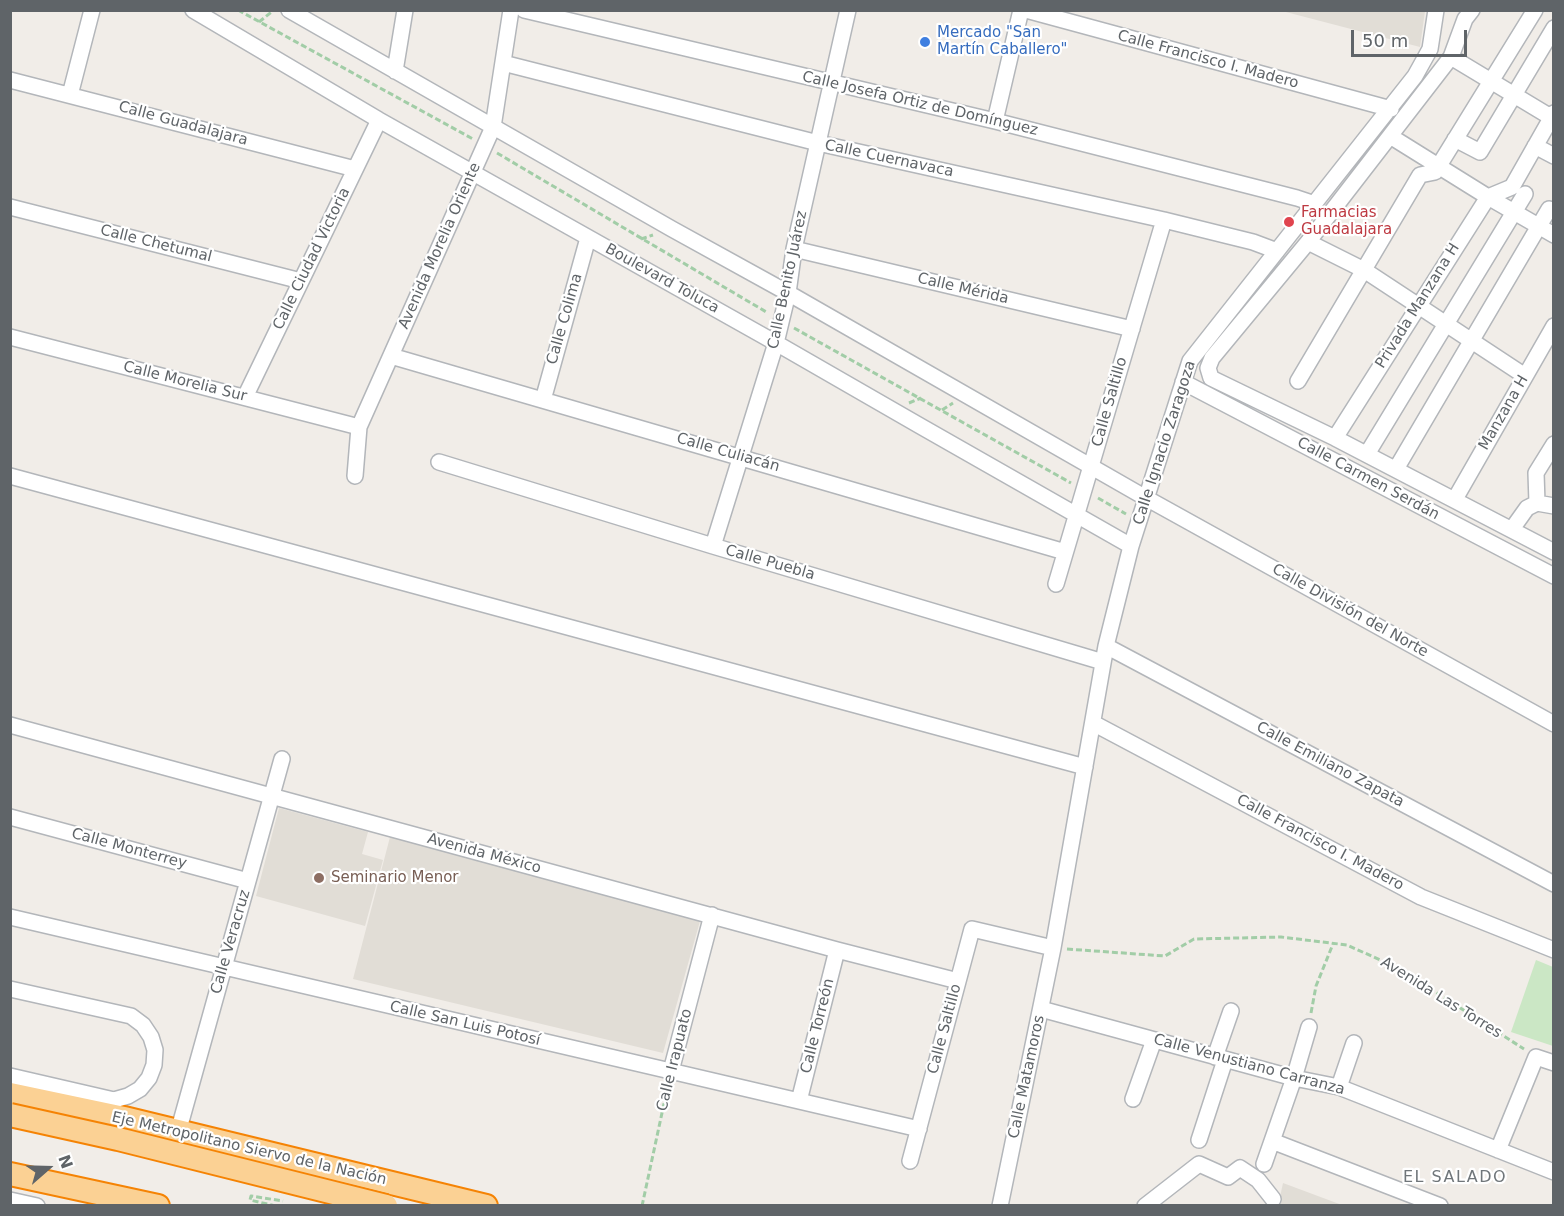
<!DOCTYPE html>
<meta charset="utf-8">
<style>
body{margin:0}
#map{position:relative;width:1564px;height:1216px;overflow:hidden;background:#f1ede8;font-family:"DejaVu Sans",sans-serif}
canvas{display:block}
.frame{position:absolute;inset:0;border:12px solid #5f6468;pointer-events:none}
.north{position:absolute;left:18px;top:1138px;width:60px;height:60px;-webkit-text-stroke:4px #fff;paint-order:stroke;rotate:70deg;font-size:16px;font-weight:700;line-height:24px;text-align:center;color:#5f6468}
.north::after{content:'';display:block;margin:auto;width:21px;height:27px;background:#5f6468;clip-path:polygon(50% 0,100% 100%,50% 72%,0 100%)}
.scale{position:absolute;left:1351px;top:30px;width:116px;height:27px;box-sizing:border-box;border:3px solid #5f6468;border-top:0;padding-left:8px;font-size:18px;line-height:21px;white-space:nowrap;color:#5f6468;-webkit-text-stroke:4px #fff;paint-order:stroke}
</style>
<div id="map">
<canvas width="1564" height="1216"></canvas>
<div class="frame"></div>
<div class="north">N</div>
<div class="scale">50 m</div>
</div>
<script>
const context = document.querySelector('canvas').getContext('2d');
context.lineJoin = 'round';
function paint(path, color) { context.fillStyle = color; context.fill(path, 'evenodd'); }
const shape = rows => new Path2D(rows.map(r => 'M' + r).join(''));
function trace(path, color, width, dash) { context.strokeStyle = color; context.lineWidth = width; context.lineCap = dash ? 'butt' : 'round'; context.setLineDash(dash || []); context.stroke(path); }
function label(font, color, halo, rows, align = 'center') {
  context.font = font + ' "DejaVu Sans",sans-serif'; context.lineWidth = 4.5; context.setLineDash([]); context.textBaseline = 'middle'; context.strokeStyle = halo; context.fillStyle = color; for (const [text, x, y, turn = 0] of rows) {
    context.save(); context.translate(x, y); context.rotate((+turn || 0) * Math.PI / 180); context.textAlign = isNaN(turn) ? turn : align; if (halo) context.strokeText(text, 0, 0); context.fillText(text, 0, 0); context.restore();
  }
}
const education = shape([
 [1282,11,1425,10,1425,11,1420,47],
 [279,808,368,832,362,854,383,860,365,926,256,896],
 [390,837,700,921,663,1053,353,979],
 [1283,1183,1342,1205,1278,1206]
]);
const green = shape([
 [1536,960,1553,967,1553,1046,1511,1032]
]);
const path = shape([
 [238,10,473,139],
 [259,22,274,10],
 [497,153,768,313],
 [641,239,653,235],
 [794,328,1071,483],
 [909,403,921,398],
 [942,410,953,403],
 [1098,498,1126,514],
 [1067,949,1165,956,1194,939,1281,937,1347,945,1398,968,1524,1049],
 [1311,1013,1316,986,1333,944],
 [276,1206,250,1200,251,1196,283,1201],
 [642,1206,668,1085]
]);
const minor = shape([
 [193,10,379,120,776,343,922,427,1131,546],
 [289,10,672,229,788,293,1146,498,1554,724],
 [524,10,995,121,1297,198,1315,204],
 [1026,10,1391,109],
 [1472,10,1465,19,1451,57,1308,242,1212,358,1208,368,1211,378,1335,438,1554,552],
 [1451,57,1554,119],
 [503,63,818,143,1164,220,1253,242,1277,251],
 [395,71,405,10],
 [10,80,355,169],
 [70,95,92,10],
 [995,121,1021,10],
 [1390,136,1488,197,1554,235],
 [1455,139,1480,152,1554,28],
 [1535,146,1554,156],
 [1512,187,1554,113],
 [10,207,301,281],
 [1308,242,1364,270,1525,376],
 [794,249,1132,329],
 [10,337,359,427],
 [391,356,1065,552],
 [1298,381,1420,175,1435,172,1535,10],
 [1183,382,1554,576],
 [245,397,379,120],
 [543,400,588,238],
 [1335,438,1488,197,1512,187],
 [1367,454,1525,194],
 [439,462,713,546,1103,662],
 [1396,469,1549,209],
 [10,476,1085,767],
 [355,476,359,427,493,127,511,10],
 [1455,499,1554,326],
 [1537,503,1536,473,1554,444],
 [1512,529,1527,508,1537,503,1554,506],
 [713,546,776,343,788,293,794,249,848,10],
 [1056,584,1164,220],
 [1106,646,1554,884],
 [1093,723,1421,897,1554,950],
 [10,725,837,950,958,981],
 [10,817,248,881],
 [10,917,919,1129],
 [10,989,131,1016,143,1025,151,1037,155,1050,154,1065,149,1078,140,1089,128,1096,114,1100,10,1076],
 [1041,1009,1294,1078,1339,1087,1554,1172],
 [1215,1057,1231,1011],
 [671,1071,712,915],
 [1339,1087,1354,1043],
 [1133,1099,1154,1040],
 [799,1101,837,950],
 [180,1125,282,759],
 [1199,1140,1225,1060],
 [1272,1141,1440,1206],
 [1498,1150,1536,1057,1554,1063],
 [910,1161,972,929,1053,948],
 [1264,1164,1294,1078,1309,1027],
 [10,1200,37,1206],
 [1000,1206,1053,948,1106,646,1131,546,1190,361,1415,76,1430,49,1436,10],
 [1145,1206,1199,1164,1228,1177,1240,1168,1258,1180,1273,1199]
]);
const highway = shape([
 [10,1094,124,1118,486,1206],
 [10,1174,158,1206]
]);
const highwayBridge = shape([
 [10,1115,118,1139,386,1206]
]);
const markers = [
 [925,42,6,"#3f7fe0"],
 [1289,222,6,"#e0444e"],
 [319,878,6,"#8d6e63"]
];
const shopNames = [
 ["Mercado \"San",937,33],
 ["Martín Caballero\"",937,50]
];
const streetNames = [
 ["Calle Francisco I. Madero",1208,60,15],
 ["Calle Josefa Ortiz de Domínguez",920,104,13],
 ["Calle Guadalajara",183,124,15],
 ["Calle Cuernavaca",889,159,12],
 ["Calle Chetumal",156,244,14],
 ["Avenida Morelia Oriente",440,246,-66],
 ["Calle Ciudad Victoria",312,259,-64],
 ["Boulevard Toluca",662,279,29],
 ["Calle Benito Juárez",788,280,-78],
 ["Calle Mérida",963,289,13],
 ["Privada Manzana H",1418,306,-58],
 ["Calle Colima",565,319,-74],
 ["Calle Morelia Sur",185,382,14],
 ["Calle Saltillo",1110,402,-74],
 ["Manzana H",1504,413,-60],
 ["Calle Ignacio Zaragoza",1165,443,-72],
 ["Calle Culiacán",728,453,16],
 ["Calle Carmen Serdán",1368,479,28],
 ["Calle Puebla",770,563,16],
 ["Calle División del Norte",1350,611,29],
 ["Calle Emiliano Zapata",1330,765,28],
 ["Calle Francisco I. Madero",1320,843,28],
 ["Calle Monterrey",129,849,15],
 ["Avenida México",484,854,15],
 ["Calle Veracruz",231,942,-74],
 ["Avenida Las Torres",1441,998,32],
 ["Calle San Luis Potosí",465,1024,13],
 ["Calle Torreón",818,1026,-76],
 ["Calle Saltillo",945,1029,-75],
 ["Calle Irapuato",675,1060,-76],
 ["Calle Venustiano Carranza",1249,1065,15],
 ["Calle Matamoros",1027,1077,-78],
 ["Eje Metropolitano Siervo de la Nación",249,1149,13]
];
const healthNames = [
 ["Farmacias",1301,213],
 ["Guadalajara",1301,230]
];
const educationNames = [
 ["Seminario Menor",331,878]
];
const neighbourhoodNames = [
 ["EL SALADO",1455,1178]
];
paint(education, '#e1ddd6');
paint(green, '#cbe7c5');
trace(minor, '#b3b6ba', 18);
trace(highway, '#f58304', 26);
trace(path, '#a2cda7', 3, [6, 3]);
trace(minor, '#fff', 15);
trace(highway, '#fbd194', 22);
trace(highwayBridge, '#f58304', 26, []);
trace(highwayBridge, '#fbd194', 22);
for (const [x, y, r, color] of markers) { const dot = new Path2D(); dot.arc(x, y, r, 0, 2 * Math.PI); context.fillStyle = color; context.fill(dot); trace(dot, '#fff', 2); }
label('15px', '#366cbe', '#fff', shopNames, 'left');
label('15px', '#5f6468', '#fff', streetNames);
label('15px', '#be3a42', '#fff', healthNames, 'left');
label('15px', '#785e54', '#fff', educationNames, 'left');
context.letterSpacing = '1.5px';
label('16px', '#70767a', '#fff', neighbourhoodNames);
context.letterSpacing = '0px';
</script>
